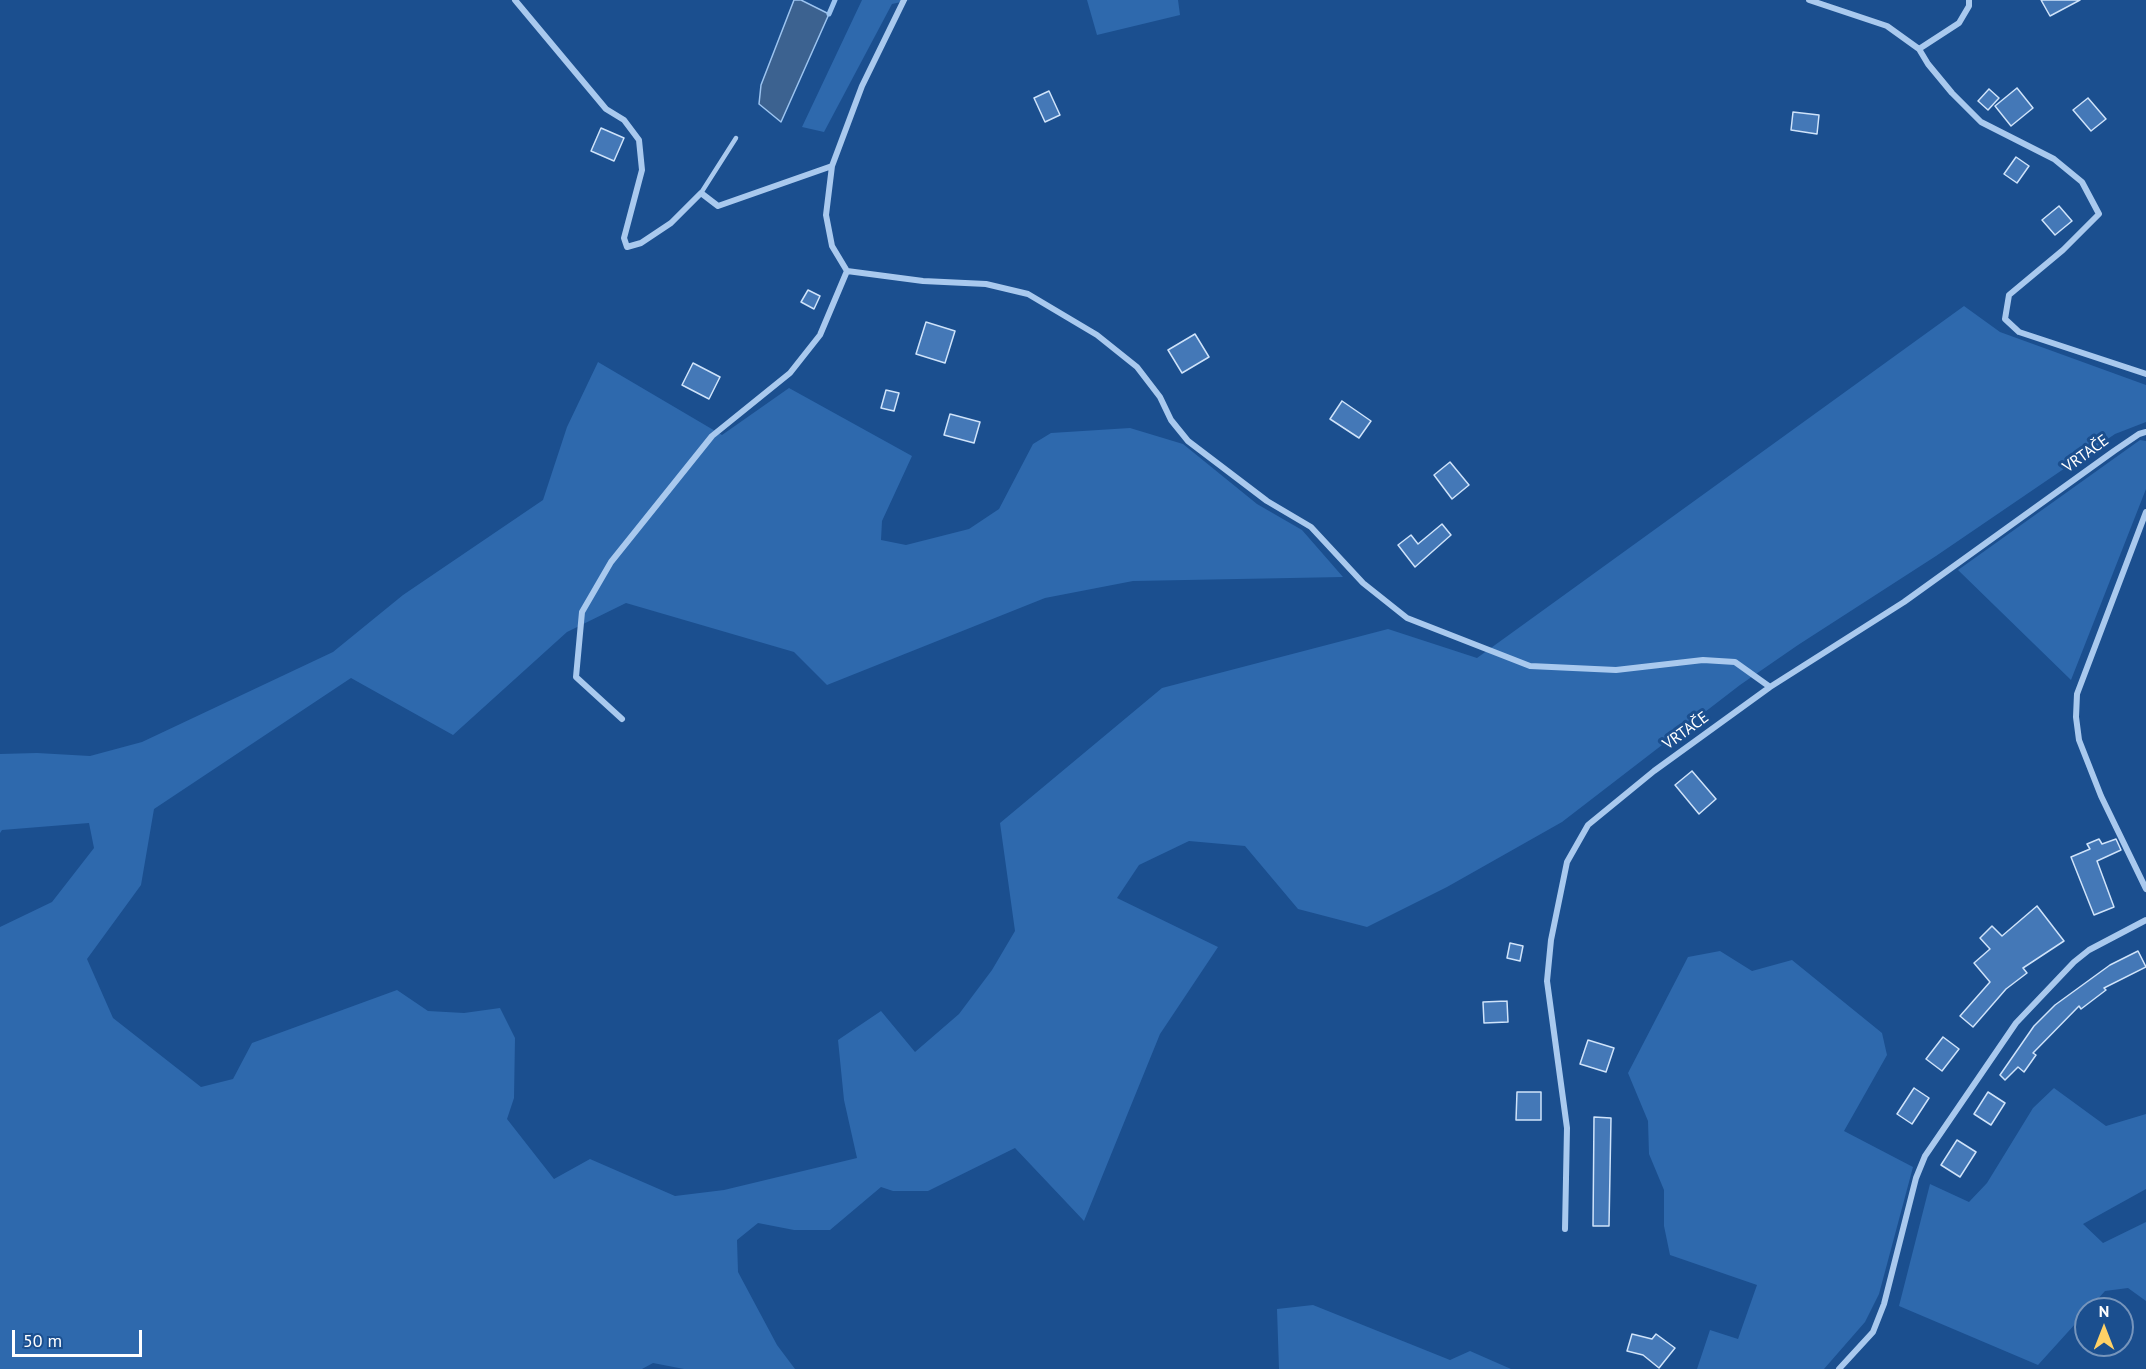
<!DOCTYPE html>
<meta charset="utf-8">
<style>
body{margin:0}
#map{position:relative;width:2146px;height:1369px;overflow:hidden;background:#1b4f8f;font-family:"PT Sans",sans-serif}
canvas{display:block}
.north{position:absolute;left:2074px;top:1297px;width:60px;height:60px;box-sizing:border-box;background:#1b4f8f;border:2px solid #7695bc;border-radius:50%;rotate:0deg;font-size:16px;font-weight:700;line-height:24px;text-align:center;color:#fff}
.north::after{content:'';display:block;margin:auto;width:21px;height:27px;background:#ffd166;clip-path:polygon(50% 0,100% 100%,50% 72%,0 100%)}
.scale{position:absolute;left:12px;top:1330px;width:130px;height:27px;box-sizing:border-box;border:3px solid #fff;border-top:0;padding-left:8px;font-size:18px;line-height:21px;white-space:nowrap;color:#fff;-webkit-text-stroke:4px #1b4f8f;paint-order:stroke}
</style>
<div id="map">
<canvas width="2146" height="1369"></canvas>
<div class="north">N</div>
<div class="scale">50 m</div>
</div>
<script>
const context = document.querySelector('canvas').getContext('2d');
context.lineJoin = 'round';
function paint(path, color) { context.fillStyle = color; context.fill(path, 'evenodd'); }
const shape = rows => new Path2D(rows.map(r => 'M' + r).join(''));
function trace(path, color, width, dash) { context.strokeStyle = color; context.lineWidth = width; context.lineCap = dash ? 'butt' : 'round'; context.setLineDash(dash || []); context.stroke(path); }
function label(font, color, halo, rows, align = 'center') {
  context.font = font + ' "PT Sans",sans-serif'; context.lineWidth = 6; context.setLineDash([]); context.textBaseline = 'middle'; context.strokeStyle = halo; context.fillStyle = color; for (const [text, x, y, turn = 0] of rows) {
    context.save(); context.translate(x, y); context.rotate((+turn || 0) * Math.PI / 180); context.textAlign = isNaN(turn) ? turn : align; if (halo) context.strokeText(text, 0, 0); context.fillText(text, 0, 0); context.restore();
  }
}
const green = shape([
 [862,0,910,0,892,4,824,132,802,127],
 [1087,0,1178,0,1180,15,1097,35],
 [1964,306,2000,332,2146,385,2146,422,2115,434,1936,556,1798,645,1740,685,1562,822,1447,887,1367,927,1298,909,1245,846,1189,841,1139,865,1117,898,1218,947,1160,1034,1084,1221,1015,1148,928,1191,893,1191,881,1187,830,1230,794,1230,758,1223,737,1240,738,1272,777,1345,795,1369,684,1369,653,1363,642,1369,0,1369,0,927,52,902,94,848,89,823,2,830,0,833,0,754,37,753,90,756,142,742,333,652,403,595,543,500,567,427,598,362,722,435,789,388,912,456,882,521,881,540,906,545,969,529,999,509,1033,444,1051,433,1130,428,1183,444,1257,504,1302,530,1343,577,1133,581,1045,598,827,685,794,652,626,603,567,632,453,735,351,678,154,809,141,885,87,959,113,1018,201,1087,233,1079,252,1043,397,990,428,1011,464,1013,500,1008,515,1038,514,1098,507,1119,554,1179,590,1159,675,1196,724,1190,857,1158,844,1100,838,1040,881,1011,915,1052,959,1014,992,970,1015,931,1000,823,1162,688,1388,629,1477,658],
 [2140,440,2146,441,2146,489,2071,680,1958,570],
 [1720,951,1752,971,1792,960,1882,1033,1887,1055,1844,1131,1913,1167,1879,1294,1865,1322,1824,1369,1697,1369,1710,1330,1738,1339,1757,1285,1670,1255,1664,1226,1664,1190,1649,1154,1648,1121,1628,1073,1688,957],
 [2054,1088,2106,1126,2146,1114,2146,1189,2083,1224,2103,1243,2146,1222,2146,1301,2128,1288,2105,1291,2038,1365,1899,1306,1930,1184,1969,1202,1987,1183,2033,1108],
 [1313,1305,1450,1360,1470,1351,1511,1369,1279,1369,1277,1309]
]);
const water = shape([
 [794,0,801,0,829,14,781,122,759,104,761,85,794,0]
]);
const stream = shape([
 [829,14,835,0]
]);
const building = shape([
 [2041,0,2080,0,2050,16,2041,0],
 [2017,88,2033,108,2011,126,1995,106,2017,88],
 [1989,89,1999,98,1988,110,1978,101,1989,89],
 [1049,91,1060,115,1045,122,1034,98,1049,91],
 [2088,98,2106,119,2091,131,2073,110,2088,98],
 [1793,112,1819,115,1817,134,1791,130,1793,112],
 [601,128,624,138,614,161,591,151,601,128],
 [2016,157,2029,166,2017,183,2004,174,2016,157],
 [2059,206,2072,221,2055,235,2042,220,2059,206],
 [808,290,820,296,814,309,801,302,808,290],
 [926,322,955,331,945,363,916,354,926,322],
 [1195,334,1209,357,1182,373,1168,350,1195,334],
 [693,363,720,377,709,399,682,385,693,363],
 [886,390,899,393,894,411,881,408,886,390],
 [1342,401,1371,421,1359,438,1330,419,1342,401],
 [950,414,980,422,974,443,944,435,950,414],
 [1450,462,1469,485,1452,499,1434,475,1450,462],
 [1442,524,1451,535,1415,567,1398,545,1411,535,1418,544,1442,524],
 [1692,771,1716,799,1699,814,1675,785,1692,771],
 [2099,839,2102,844,2116,839,2121,850,2097,861,2114,907,2094,915,2071,857,2090,849,2087,844,2099,839],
 [2037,906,2064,941,2023,968,2027,973,2006,989,1973,1027,1960,1016,1990,982,1974,963,1990,949,1980,938,1992,926,2002,936,2037,906],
 [1510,943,1523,946,1520,961,1507,958,1510,943],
 [2138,951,2146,967,2104,988,2106,990,2081,1009,2079,1006,2033,1053,2036,1055,2024,1072,2018,1067,2005,1080,2000,1075,2034,1026,2055,1005,2110,965,2138,951],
 [1507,1001,1508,1022,1484,1023,1483,1002,1507,1001],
 [1943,1037,1959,1049,1942,1071,1926,1059,1943,1037],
 [1588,1040,1614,1048,1606,1072,1580,1064,1588,1040],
 [1914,1088,1929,1098,1912,1124,1897,1114,1914,1088],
 [1517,1092,1541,1092,1541,1120,1516,1120,1517,1092],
 [1988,1092,2005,1103,1991,1125,1974,1114,1988,1092],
 [1594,1117,1611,1118,1609,1226,1593,1226,1594,1117],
 [1957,1140,1976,1152,1960,1177,1941,1165,1957,1140],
 [1632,1334,1652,1339,1656,1334,1675,1348,1659,1368,1643,1355,1627,1351,1632,1334]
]);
const service = shape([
 [701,193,736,138]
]);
const minor = shape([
 [515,0,606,109,624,120,639,140,642,170,624,238,627,247,641,243,671,223,701,193,718,206,832,166],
 [904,0,862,86,832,166,826,215,832,246,847,271,923,281,986,284,1028,294,1097,335,1137,367,1160,397,1171,420,1188,441,1267,501,1311,527,1363,583,1407,618,1530,666,1616,670,1703,660,1735,662,1770,687],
 [1809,0,1887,26,1919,49],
 [1969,0,1969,6,1959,23,1919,49,1928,64,1952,93,1981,122,2054,159,2082,182,2099,214,2063,250,2009,295,2005,319,2019,332,2146,374],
 [2146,512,2077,694,2076,717,2079,740,2101,796,2146,889],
 [622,719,576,677,582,612,611,562,712,436,790,373,820,335,847,271],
 [1565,1229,1567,1128,1547,981,1551,940,1567,862,1588,825,1654,771,1770,687,1904,602,2114,451,2139,434,2146,432],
 [1839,1369,1873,1332,1884,1304,1916,1178,1925,1156,2016,1023,2074,962,2089,950,2146,920]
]);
const streetNames = [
 ["VRTAČE",2086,454,-36],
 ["VRTAČE",1686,731,-36]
];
paint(green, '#2e69ad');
paint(water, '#3c6290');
trace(water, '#9cc4f0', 1.5);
trace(stream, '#9cc4f0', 5);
paint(building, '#4478b7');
trace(building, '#cfe3fa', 1.5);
trace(service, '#a9c9ee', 4.5);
trace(minor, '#a9c9ee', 6);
label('16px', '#fff', '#1b4f8f', streetNames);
</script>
